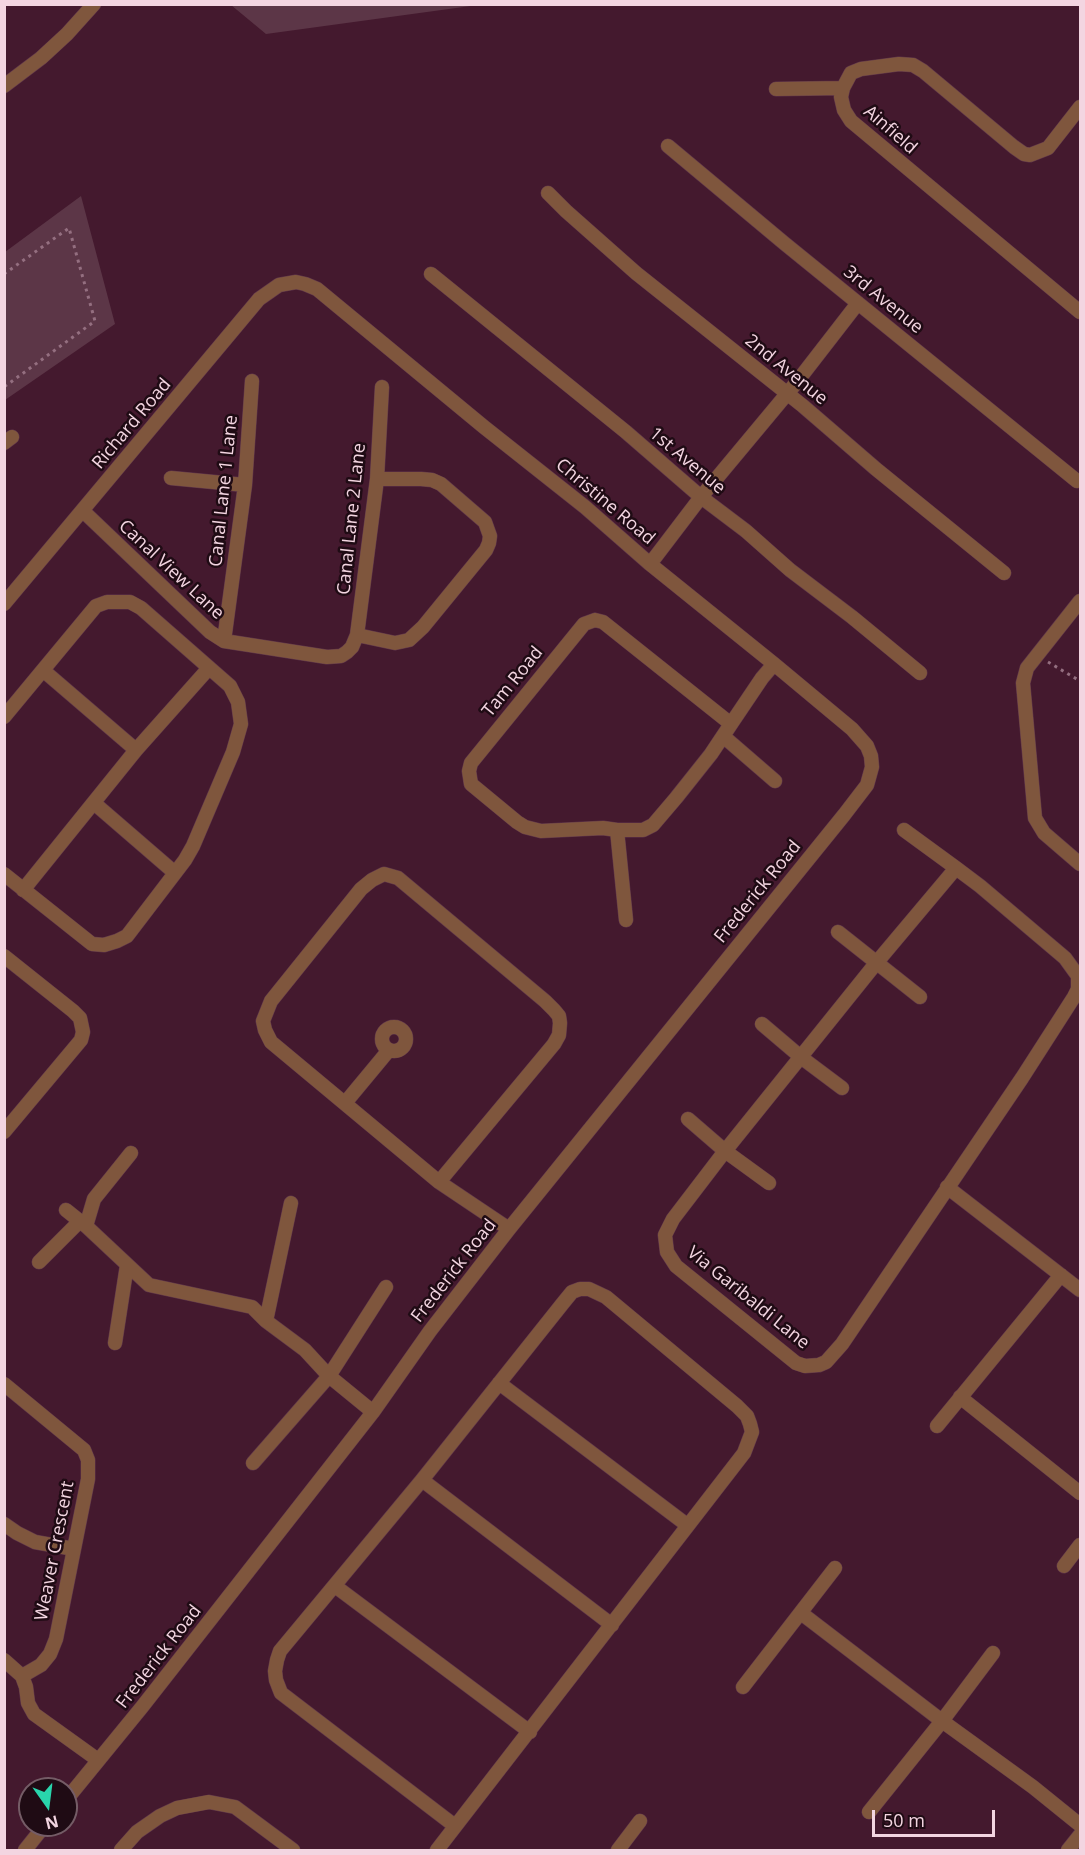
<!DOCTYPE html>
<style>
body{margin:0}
#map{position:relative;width:1085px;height:1855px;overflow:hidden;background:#44192e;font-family:"Open Sans",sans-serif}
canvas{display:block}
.frame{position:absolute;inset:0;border:6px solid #f3d5e1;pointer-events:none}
.north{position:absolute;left:18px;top:1777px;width:60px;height:60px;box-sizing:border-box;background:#1f0b14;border:2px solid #745c66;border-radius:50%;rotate:166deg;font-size:16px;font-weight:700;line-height:24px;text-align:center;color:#f3d5e1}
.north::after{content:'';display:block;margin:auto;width:21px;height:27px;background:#29d5ac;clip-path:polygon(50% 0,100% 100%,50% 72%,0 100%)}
.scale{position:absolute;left:872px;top:1810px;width:123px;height:27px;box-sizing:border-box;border:3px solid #f3d5e1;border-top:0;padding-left:8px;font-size:18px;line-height:21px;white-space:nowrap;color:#f3d5e1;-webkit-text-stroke:4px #1f0b14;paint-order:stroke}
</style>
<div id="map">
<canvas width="1085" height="1855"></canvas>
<div class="frame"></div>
<div class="north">N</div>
<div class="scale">50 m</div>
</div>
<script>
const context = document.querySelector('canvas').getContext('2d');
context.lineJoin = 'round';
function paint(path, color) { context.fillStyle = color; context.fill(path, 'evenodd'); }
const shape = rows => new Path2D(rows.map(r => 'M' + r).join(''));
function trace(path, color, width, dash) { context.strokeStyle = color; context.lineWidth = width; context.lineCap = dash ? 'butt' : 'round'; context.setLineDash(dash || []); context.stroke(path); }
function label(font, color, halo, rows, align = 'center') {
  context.font = font + ' "Open Sans",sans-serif'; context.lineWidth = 5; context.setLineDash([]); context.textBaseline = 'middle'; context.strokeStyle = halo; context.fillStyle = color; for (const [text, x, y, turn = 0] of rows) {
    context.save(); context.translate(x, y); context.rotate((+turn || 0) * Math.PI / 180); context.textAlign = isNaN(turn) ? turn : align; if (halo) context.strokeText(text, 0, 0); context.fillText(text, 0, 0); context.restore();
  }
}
const green = shape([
 [231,5,478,5,266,34],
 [81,196,115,324,5,400,5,252]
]);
const path = shape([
 [4,274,69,228,95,321,4,387],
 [1048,662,1080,681]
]);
const street = shape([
 [4,86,41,58,67,34,94,4],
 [776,89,843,88],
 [1080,107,1048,148,1030,155,1024,154,1014,147,923,71,913,65,899,64,861,69,851,73,843,88,841,97,844,110,851,121,1080,312],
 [668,146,784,243,1077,481],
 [548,193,566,211,636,273,803,406,876,469,1004,573],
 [431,274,626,432,701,497,746,531,790,570,852,617,920,673],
 [4,443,12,437],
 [171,478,245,485],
 [83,511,210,632,224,641,327,657,341,656,347,652,352,647,357,635,377,479,382,387],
 [650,564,701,497,796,383,858,303],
 [1080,601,1027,668,1023,683,1035,818,1044,833,1080,864],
 [4,604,259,299,279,285,296,282,305,284,317,289,484,427,585,507,650,564,774,664,852,729,867,746,871,756,872,767,867,785,844,815,509,1229,430,1331,373,1412,142,1707,66,1800],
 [595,620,603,622,731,724,711,754,676,798,653,825,643,830,617,830,603,828,541,831,525,827,517,822,471,784,469,771,471,763,584,624,595,620],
 [357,635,395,643,409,640,423,627,486,550,489,543,490,536,485,522,441,484,432,480,421,479,377,479],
 [224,641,245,485,252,381],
 [44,671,136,750],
 [4,717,96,606,107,602,130,602,141,608,230,686,238,702,241,724,233,752,193,846,185,860,127,936,117,941,104,945,92,944,4,874],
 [731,724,762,678,774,664],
 [723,736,775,781],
 [94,803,175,873],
 [617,830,626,920],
 [904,830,956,868,980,886,1065,958,1078,976,1078,989,1074,997,1022,1078,842,1344,826,1362,819,1365,805,1366,796,1363,676,1266,667,1252,665,1235,673,1219,725,1151,877,962,956,868],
 [23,890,136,750,209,668],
 [838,932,920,997],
 [4,956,73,1011,80,1018,83,1032,81,1040,4,1132],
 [762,1024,802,1058,842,1088],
 '382 1039a12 12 0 1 1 24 0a12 12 0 1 1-24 0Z',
 [345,1103,389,1050],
 [688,1119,725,1151,769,1183],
 [439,1182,554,1044,559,1035,560,1023,559,1016,554,1010,545,1001,398,878,384,874,372,880,361,889,271,1001,263,1021,265,1030,271,1042,439,1182,509,1229],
 [947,1187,1080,1290],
 [66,1210,86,1226,149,1285,252,1307,266,1321,305,1350,329,1376,373,1412],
 [86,1226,94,1199,131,1153],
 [39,1262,80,1221],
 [266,1321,291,1203],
 [115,1343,127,1265],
 [499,1383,687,1525],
 [4,1384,84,1450,88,1460,88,1479,56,1639,50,1654,41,1665,22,1676],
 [960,1397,1080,1493],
 [937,1426,1061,1275],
 [253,1463,329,1376,386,1287],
 [422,1480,612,1625],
 [4,1524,17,1533,35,1542,74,1549],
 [1064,1566,1080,1545],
 [335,1586,530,1732],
 [801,1613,942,1721,1033,1787,1080,1825],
 [4,1660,22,1676,26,1687,28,1703,34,1714,98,1760],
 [743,1687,835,1568],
 [869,1812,942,1721,993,1653],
 [25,1850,45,1825],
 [121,1850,137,1832,160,1816,177,1808,209,1802,235,1807,293,1850],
 [437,1850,744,1453,752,1432,750,1424,747,1416,737,1406,606,1297,589,1289,580,1289,572,1292,563,1303,422,1480,280,1651,277,1660,275,1671,276,1680,281,1693,455,1826],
 [618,1850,640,1821],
 [1068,1850,1080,1835]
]);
const streetNames = [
 ["Ainfield",890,130,41],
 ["3rd Avenue",883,300,39],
 ["2nd Avenue",786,370,39],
 ["Richard Road",132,424,-50],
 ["1st Avenue",687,461,40],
 ["Canal Lane 1 Lane",224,491,-84],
 ["Christine Road",605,502,40],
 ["Canal Lane 2 Lane",352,519,-84],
 ["Canal View Lane",171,570,43],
 ["Tam Road",513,682,-51],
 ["Frederick Road",758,892,-51],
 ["Frederick Road",454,1271,-52],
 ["Via Garibaldi Lane",748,1298,39],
 ["Weaver Crescent",55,1551,-79],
 ["Frederick Road",159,1657,-52]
];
paint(green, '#5c3647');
trace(street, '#60374b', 15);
trace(path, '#946f80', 3, [3, 4.5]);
trace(street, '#7f563d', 14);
label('18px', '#f3d5e1', '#1f0b14', streetNames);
</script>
